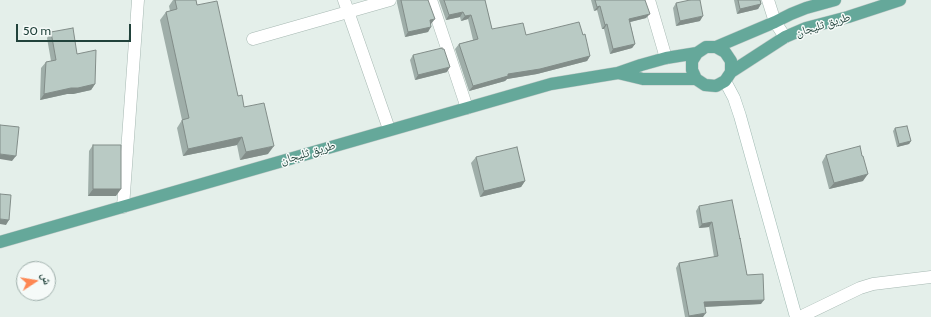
<!DOCTYPE html>
<meta charset="utf-8">
<style>
body{margin:0}
#map{position:relative;width:931px;height:317px;overflow:hidden;background:#e4efea;font-family:Cabin,"Noto Naskh Arabic",sans-serif}
canvas{display:block}
.north{position:absolute;left:16px;top:261px;width:40px;height:40px;box-sizing:border-box;background:#f5faf8;border:1px solid #a0b0ac;border-radius:50%;rotate:78deg;font-size:11px;font-weight:700;line-height:16px;text-align:center;color:#21423b}
.north::after{content:'';display:block;margin:auto;width:14px;height:18px;background:#fd8753;clip-path:polygon(50% 0,100% 100%,50% 72%,0 100%)}
.scale{position:absolute;left:16px;top:24px;width:115px;height:18px;box-sizing:border-box;border:2px solid #21423b;border-top:0;padding-left:5px;font-size:12px;line-height:14px;white-space:nowrap;color:#21423b;-webkit-text-stroke:3px #f5faf8;paint-order:stroke}
</style>
<div id="map">
<canvas width="931" height="317"></canvas>
<div class="north">ش</div>
<div class="scale">50 m</div>
</div>
<script>
const context = document.querySelector('canvas').getContext('2d');
context.lineJoin = 'round';
const shape = rows => new Path2D(rows.map(r => 'M' + r).join(''));
function trace(path, color, width, dash) { context.strokeStyle = color; context.lineWidth = width; context.lineCap = dash ? 'butt' : 'round'; context.setLineDash(dash || []); context.stroke(path); }
function paint(path, color) { context.fillStyle = color; context.fill(path, 'evenodd'); }
function label(font, color, halo, rows, align = 'center') {
  context.font = font + ' Cabin,"Noto Naskh Arabic",sans-serif'; context.lineWidth = 3; context.setLineDash([]); context.textBaseline = 'middle'; context.strokeStyle = halo; context.fillStyle = color; for (const [text, x, y, turn = 0] of rows) {
    context.save(); context.translate(x, y); context.rotate((+turn || 0) * Math.PI / 180); context.textAlign = isNaN(turn) ? turn : align; if (halo) context.strokeText(text, 0, 0); context.fillText(text, 0, 0); context.restore();
  }
}
const street = shape([
 [344,0,389,129],
 [431,0,467,108],
 [649,0,666,58],
 [768,0,775,22,785,37],
 [253,39,390,0],
 [123,207,138,0],
 [800,317,860,288,873,284,931,277]
]);
const secondary = shape([
 [725,81,734,98,740,116,796,317]
]);
const primary = shape([
 [716,47,775,22,791,14,806,8,835,0],
 [731,72,731,61,725,52,716,47,706,47,697,53,692,61,692,70,696,79,705,85,716,86,725,81,731,72,785,37,806,28,848,17,900,0],
 [618,73,643,79,696,79],
 [0,242,551,84,618,73,641,65,666,58,697,53]
]);
const wall = shape([
 [173,0,196,0,197,5,238,96,244,107,268,154,240,160,237,145,183,156,177,128,182,120,160,20,166,12,170,11,169,6],
 [397,0,428,0,431,24,428,32,405,37,397,3],
 [439,0,485,0,492,29,526,35,583,35,590,56,587,61,537,74,507,79,505,81,469,91,455,49,459,44,473,40,468,19,461,21,460,17,446,20],
 [591,0,645,0,646,18,630,22,635,44,632,48,610,54,604,29,602,29,597,10,594,11],
 [734,0,760,0,761,4,758,9,737,14],
 [676,3,700,21,676,26,673,8],
 [51,32,77,54,95,84,91,90,73,94,67,94,40,100,41,68,46,62,51,61,47,38],
 [413,55,447,72,415,80,410,60],
 [895,128,911,141,909,144,897,147,893,131],
 [93,145,116,196,88,196,89,151],
 [826,155,862,156,863,181,829,189,822,162],
 [476,157,525,181,521,187,480,197,471,163],
 [699,206,740,239,747,275,761,304,705,307,703,317,685,317,676,268,679,263,714,257,709,227,699,228,696,211]
]);
const shadedWall = shape([
 [761,4,758,9,737,14,740,9],
 [600,6,597,10,594,11,597,7],
 [463,12,460,17,446,20,449,15],
 [650,14,646,18,626,23,629,19],
 [471,15,468,19,461,21,465,16],
 [703,16,700,21,676,26,680,21],
 [435,19,431,24,426,25,430,20],
 [607,24,604,29,602,29,605,25],
 [431,27,428,32,405,37,408,32],
 [635,44,632,48,610,54,613,49],
 [590,56,587,61,537,74,507,79,505,81,469,91,473,86,508,74],
 [450,67,447,72,415,80,418,75],
 [95,84,91,90,73,94,67,94,40,100,44,94,71,88],
 [242,137,237,145,183,156,188,149],
 [911,141,909,144,897,147,899,144],
 [274,146,268,154,240,160,246,152],
 [0,154,16,156,12,161,0,159],
 [868,174,863,181,829,189,834,183],
 [525,181,521,187,480,197,484,191],
 [93,189,121,189,116,196,88,196],
 [0,219,9,220,6,225,0,224],
 [712,222,709,227,699,228,702,224],
 [764,300,761,304,701,307,704,302],
 [706,313,703,317,688,317,689,316]
]);
const building = shape([
 [175,0,196,0,197,5,217,1,238,96,242,95,244,107,264,103,274,146,246,152,242,137,188,149,182,120,189,118,166,12,177,9,175,0],
 [401,0,428,0,435,19,430,20,431,27,408,32,401,0],
 [444,0,485,0,492,29,523,23,526,35,579,22,583,35,585,34,590,56,540,69,508,74,508,76,473,86,459,44,478,39,471,15,465,16,463,12,449,15,444,0],
 [595,0,645,0,650,14,629,19,635,44,613,49,607,24,605,25,600,6,597,7,595,0],
 [690,0,700,0,703,16,680,21,676,3,690,0],
 [738,0,760,0,761,4,740,9,738,0],
 [73,28,77,54,96,50,95,84,78,88,71,88,44,94,46,62,56,60,51,32,73,28],
 [442,48,442,49,444,49,450,67,418,75,413,55,442,48],
 [0,125,19,127,16,156,0,154,0,125],
 [907,126,911,141,899,144,895,128,907,126],
 [93,145,121,145,121,189,93,189,93,145],
 [860,146,862,156,863,156,868,174,834,183,826,155,860,146],
 [517,147,525,181,484,191,476,157,517,147],
 [0,194,11,195,9,220,0,219,0,194],
 [732,200,740,239,740,238,747,275,763,274,764,300,704,302,706,313,689,316,679,263,718,256,712,222,702,224,699,206,732,200]
]);
const streetNames = [
 ["طريق ثليجان",823,25,-17],
 ["طريق ثليجان",308,153,-16]
];
trace(street, '#a6b8b2', 13);
trace(secondary, '#a1bbb4', 13);
trace(primary, '#c1cac8', 13);
trace(street, '#fff', 12);
trace(secondary, '#fff', 12);
trace(primary, '#65a89a', 12);
paint(wall, '#9faea9');
paint(shadedWall, '#828d89');
paint(building, '#b9cac4');
trace(building, '#828d89', 1);
label('12px', '#21423b', '#f5faf8', streetNames);
</script>
